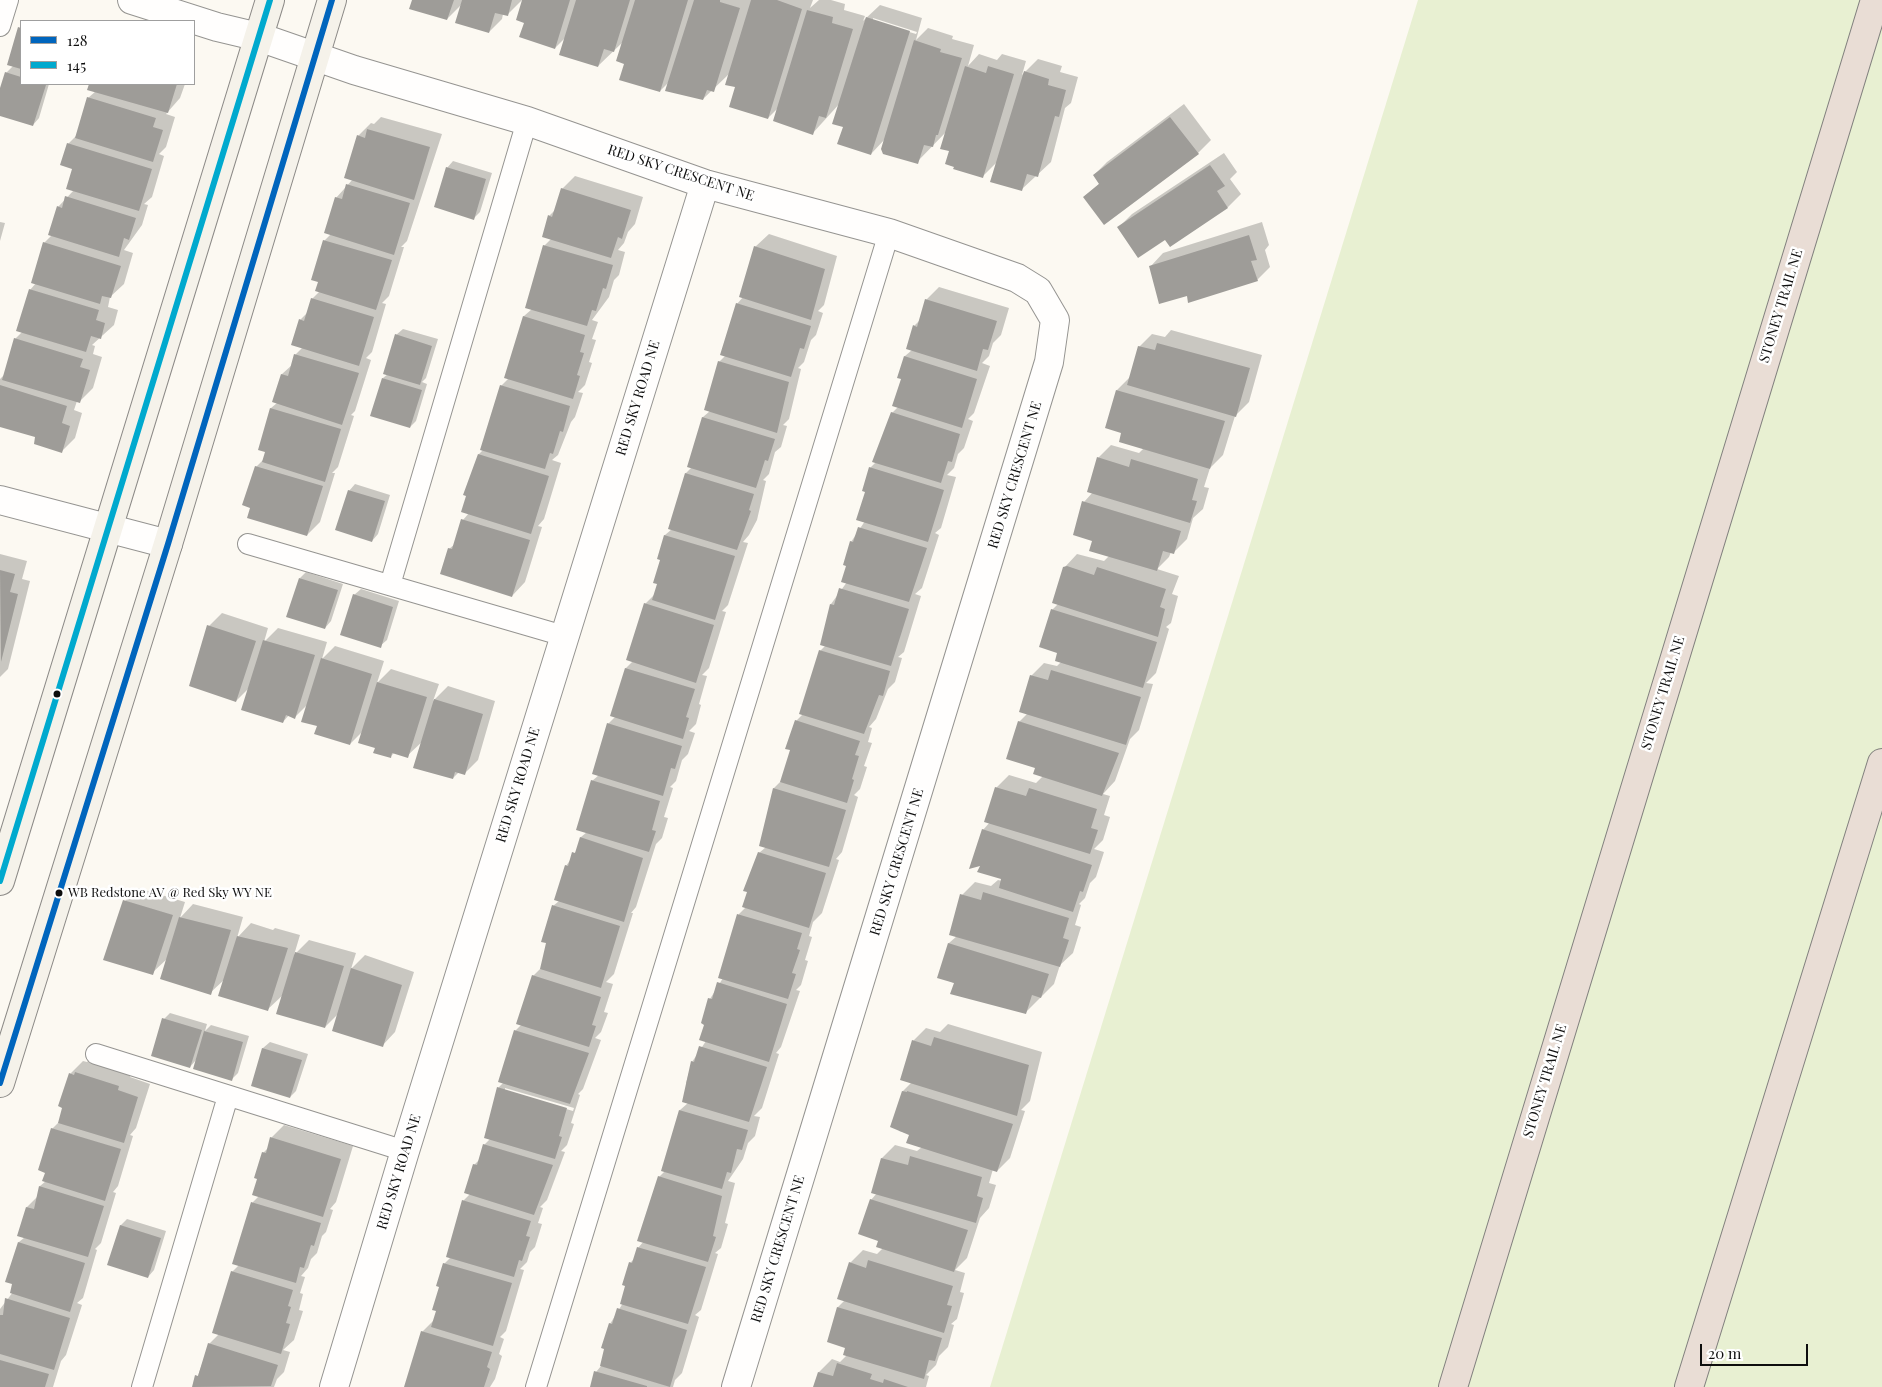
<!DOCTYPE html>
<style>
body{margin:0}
#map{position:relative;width:1882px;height:1387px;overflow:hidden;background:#fcf9f2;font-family:"Playfair Display",serif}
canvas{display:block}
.legend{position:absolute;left:20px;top:20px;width:175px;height:65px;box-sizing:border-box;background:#fff;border:1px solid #9f9f9f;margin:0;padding:6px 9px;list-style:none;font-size:15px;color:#0e0e0e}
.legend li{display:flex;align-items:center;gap:10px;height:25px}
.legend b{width:25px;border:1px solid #9f9f9f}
.scale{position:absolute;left:1700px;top:1344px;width:108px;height:22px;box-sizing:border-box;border:2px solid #0e0e0e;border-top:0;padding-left:6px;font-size:15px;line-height:18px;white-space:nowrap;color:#0e0e0e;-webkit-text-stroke:4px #fff;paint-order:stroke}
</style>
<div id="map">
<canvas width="1882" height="1387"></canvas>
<ul class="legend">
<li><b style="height:6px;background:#0065bd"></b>128</li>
<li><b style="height:6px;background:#00a9ce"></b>145</li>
</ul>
<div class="scale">20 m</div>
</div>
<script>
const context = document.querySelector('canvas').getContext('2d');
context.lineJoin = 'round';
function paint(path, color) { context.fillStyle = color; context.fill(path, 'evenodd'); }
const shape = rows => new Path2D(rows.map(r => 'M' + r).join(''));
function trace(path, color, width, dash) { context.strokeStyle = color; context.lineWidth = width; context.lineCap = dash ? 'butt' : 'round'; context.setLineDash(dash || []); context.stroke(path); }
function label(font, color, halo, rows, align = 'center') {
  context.font = font + ' "Playfair Display",serif'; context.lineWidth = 5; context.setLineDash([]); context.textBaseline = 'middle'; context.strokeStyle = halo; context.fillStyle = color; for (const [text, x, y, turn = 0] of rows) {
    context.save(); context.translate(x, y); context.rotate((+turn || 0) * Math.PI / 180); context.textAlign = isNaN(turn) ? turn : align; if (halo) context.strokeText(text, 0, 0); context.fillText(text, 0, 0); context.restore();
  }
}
const green = shape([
 [1418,0,1882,0,1882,1387,990,1387]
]);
const shadow = shape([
 [413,0,522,0,507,15,503,14,502,19,489,32,462,4,447,19],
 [523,0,813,0,810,8,819,0,831,0,845,4,844,10,865,16,863,21,880,5,922,18,916,40,928,28,953,36,952,39,974,45,968,66,979,54,997,60,1002,54,1026,61,1022,75,1038,59,1062,66,1060,72,1078,77,1071,103,1065,108,1051,162,1022,189,997,162,982,177,951,150,946,132,917,162,885,139,871,154,844,126,841,102,812,134,779,107,768,118,736,86,729,74,703,99,670,81,660,91,626,63,624,41,598,66,566,37,555,48,525,22],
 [873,18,917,32,916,34,873,21],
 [21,26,21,84,49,84,39,118,33,125,0,115,0,93,6,73,13,66],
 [90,84,185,84,180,98,166,114,175,117,166,147,159,154,164,156,152,197,144,204,148,205,142,225,124,250,133,253,124,284,110,297,108,307,118,310,114,325,92,345,95,346,93,354,102,357,93,388,80,401,77,401,74,410,82,413,75,438,62,451,36,436,0,426,0,379,5,374,15,339,22,332,30,290,36,283,44,243,52,235,58,207,74,190,74,168,68,144,78,134,88,98,96,91,89,89],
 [1184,104,1211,140,1198,153,1084,197,1100,183,1094,175,1107,162],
 [381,117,442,134,407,241,401,247,404,247,389,296,382,303,386,304,372,352,366,358,371,360,355,411,351,415,354,416,338,467,332,473,335,473,320,522,307,535,256,467,265,458,271,408,277,403,282,374,292,365,295,355,302,348,300,320,309,311,312,299,320,291,324,241,331,234,336,198,353,179,358,136,371,123,374,124],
 [1224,153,1237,172,1230,179,1241,194,1228,207,1119,227,1132,214],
 [453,161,492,173,480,212,474,218,447,168],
 [575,176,643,197,635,224,628,232,624,243,618,250,625,252,619,275,614,280,609,297,592,320,598,322,592,339,596,340,589,362,592,363,585,385,578,392,583,393,575,417,571,422,558,455,552,460,561,463,544,519,538,526,542,527,525,582,512,596,449,549,456,543,463,520,469,513,468,495,465,494,479,454,484,449,501,386,509,378,505,377,524,316,532,309,544,246,551,239,549,216,555,210,562,189],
 [0,222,5,223,0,241],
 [1262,222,1269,245,1265,250,1270,267,1257,280,1187,294,1150,267,1163,253],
 [769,234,837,256,824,305,818,311,823,313,816,335,811,340,804,362,798,368,801,369,789,419,783,425,787,426,781,447,775,452,769,474,763,480,766,481,757,520,749,535,743,542,748,543,728,605,722,611,726,612,709,668,702,675,707,676,699,704,701,705,696,724,689,731,695,733,688,754,682,760,676,781,670,787,673,788,664,817,668,818,662,838,656,844,636,907,631,913,633,913,614,974,606,982,613,984,604,1012,608,1013,601,1032,595,1038,601,1040,583,1089,578,1094,580,1095,571,1123,574,1124,567,1145,561,1151,565,1152,547,1200,540,1207,543,1208,538,1223,542,1224,535,1247,530,1252,527,1262,520,1269,524,1270,506,1331,500,1337,504,1339,499,1354,502,1356,495,1379,490,1387,406,1387,422,1332,435,1319,444,1264,451,1257,463,1201,470,1194,474,1165,480,1159,484,1145,490,1139,498,1088,504,1082,515,1031,522,1024,533,976,543,966,553,906,559,901,566,866,578,849,581,837,587,832,592,781,599,775,608,724,616,716,612,715,626,668,633,661,645,604,655,594,658,583,662,559,658,558,665,535,672,529,670,528,686,473,692,467,703,417,710,411,719,362,726,355,737,304,743,297,755,247],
 [505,1088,574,1108,573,1111,505,1091],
 [939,287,1009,308,1001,335,993,343,989,356,982,363,990,366,974,413,968,419,973,421,964,448,958,454,954,468,947,475,956,477,941,528,935,533,939,535,922,588,915,594,921,596,904,652,898,657,902,658,895,682,888,689,876,719,869,727,872,728,868,742,872,743,864,766,867,767,860,789,854,795,858,797,842,852,836,859,839,860,822,913,813,922,809,936,812,937,805,960,808,961,801,985,796,990,800,991,781,1047,776,1053,779,1054,762,1108,754,1116,760,1117,755,1136,748,1143,743,1159,728,1181,735,1183,725,1223,728,1224,721,1248,715,1253,718,1254,701,1310,695,1315,699,1317,682,1373,675,1380,673,1387,591,1387,596,1372,601,1366,610,1324,623,1303,630,1263,635,1258,638,1248,644,1241,659,1177,665,1171,680,1110,688,1103,688,1084,686,1083,692,1062,706,1041,710,999,723,978,719,977,739,914,746,907,759,853,766,847,760,845,774,788,781,781,792,749,796,721,803,714,820,651,825,646,831,604,847,582,851,542,865,521,870,468,876,462,892,413,898,407,905,356,912,350,914,326,920,320,926,300],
 [403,329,438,339,426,378,422,382,427,384,416,421,410,427,383,378,388,374,396,335],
 [1171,330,1262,355,1249,402,1235,416,1223,455,1210,468,1204,487,1209,488,1203,509,1193,518,1187,539,1174,552,1171,552,1169,557,1157,569,1179,576,1172,594,1178,596,1171,623,1166,627,1169,629,1156,673,1146,683,1153,684,1139,730,1130,739,1115,781,1103,794,1110,796,1104,815,1110,817,1103,840,1094,849,1104,852,1096,877,1090,883,1085,898,1079,904,1081,905,1075,925,1081,927,1073,953,1060,965,1054,984,1026,1012,939,977,949,943,957,936,962,895,975,882,991,886,998,880,1002,881,1003,879,982,864,983,830,990,822,996,788,1009,775,1036,783,1043,776,1036,767,1019,722,1027,714,1031,676,1044,663,1057,666,1062,661,1052,610,1058,604,1064,568,1077,554,1104,561,1109,556,1093,540,1084,502,1093,492,1098,458,1111,445,1139,453,1144,448,1123,432,1117,390,1130,377,1139,347,1152,334,1165,337],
 [355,484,390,495,378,534,372,541,349,491],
 [0,554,27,561,22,579,30,581,8,669,0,677],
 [306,572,343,584,331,621,325,628,300,578],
 [361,589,399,601,387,640,380,646,354,595],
 [222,613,268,628,264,642,278,628,327,642,322,659,335,646,384,661,377,683,391,669,439,684,433,701,448,686,495,701,478,760,465,773,459,772,453,778,423,741,407,756,395,752,390,757,376,747,363,731,350,744,318,726,308,704,295,717,289,715,283,722,250,687,236,701,209,626],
 [138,888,185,902,180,918,193,904,243,917,237,938,251,923,273,930,275,928,300,935,294,955,309,940,356,953,351,969,365,955,414,972,395,1032,382,1046,339,1013,325,1027,284,994,267,1010,225,979,210,993,168,958,152,973,125,901],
 [170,1013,207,1024,205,1031,211,1025,249,1036,238,1073,232,1079,196,1060,190,1067,164,1019],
 [948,1024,1042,1052,1030,1101,1021,1110,1025,1111,1010,1158,997,1171,993,1169,989,1183,996,1185,989,1208,980,1218,967,1258,955,1270,965,1273,960,1292,964,1293,957,1319,951,1324,954,1325,948,1347,939,1356,936,1365,926,1375,929,1376,926,1387,814,1387,819,1372,832,1359,840,1362,847,1355,847,1347,828,1341,838,1307,845,1300,850,1263,863,1250,877,1254,883,1248,871,1200,877,1193,882,1158,895,1145,917,1151,922,1147,910,1134,899,1131,903,1091,911,1083,913,1041,926,1028,940,1032],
 [270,1042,308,1054,296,1091,290,1097,252,1085,263,1048],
 [89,1060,132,1073,130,1077,150,1084,136,1128,130,1135,133,1136,118,1186,113,1192,116,1193,101,1243,95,1249,97,1250,83,1298,77,1303,82,1305,66,1355,61,1361,53,1387,0,1387,0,1309,13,1292,19,1242,25,1237,19,1235,27,1207,38,1196,40,1186,46,1181,52,1129,60,1121,70,1074,83,1061,87,1062],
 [284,1125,353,1146,336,1202,330,1209,333,1210,326,1232,322,1236,317,1253,311,1259,308,1268,301,1276,305,1277,300,1293,303,1294,299,1310,303,1311,294,1340,283,1350,290,1352,284,1372,277,1379,274,1387,194,1387,209,1344,219,1334,232,1272,239,1265,234,1263,253,1202,259,1196,263,1153,268,1148,271,1138],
 [127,1219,166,1231,154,1270,148,1277,108,1264,121,1225]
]);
const building = shape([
 [412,0,454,0,447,20,409,9],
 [462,0,512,0,508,16,495,13,489,33,455,23],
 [522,0,570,0,555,49,519,37,524,23,516,20],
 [576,0,630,0,614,52,604,49,598,67,559,55],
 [635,0,688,0,660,92,619,80,624,64,616,61],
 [694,0,720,0,720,2,740,8,714,92,707,90,703,100,665,91],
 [751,0,777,0,802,9,768,119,729,107,735,87,725,85],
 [807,10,833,17,832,23,853,29,826,118,819,116,813,135,773,121],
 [866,17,910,31,871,155,837,144,843,127,832,124],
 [18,27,21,28,21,69,7,65],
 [914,40,941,49,940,52,962,58,938,135,936,135,933,147,924,145,918,164,883,154,881,149],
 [965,66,986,73,988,66,1014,74,983,178,953,169,954,167,945,164,949,151,940,149],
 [1024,71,1049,79,1048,85,1066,90,1059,117,1055,116,1038,177,1027,174,1022,191,990,182],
 [5,72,21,77,21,84,46,85,33,126,0,116,0,88],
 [89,84,177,84,168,113,87,90],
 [87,97,156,118,153,127,163,130,153,162,75,138],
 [1170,117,1199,154,1104,225,1083,197,1099,184,1093,175],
 [367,129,430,147,414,200,344,178,357,135,365,138],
 [67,143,152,169,139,211,66,189,72,169,60,165],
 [1210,165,1225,186,1217,191,1228,208,1170,247,1165,240,1138,258,1117,227],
 [446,167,486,179,474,220,434,207],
 [346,184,410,203,394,255,324,233,335,197,342,199],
 [561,188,631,210,622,239,618,237,611,258,542,237,548,215,552,217],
 [65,196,136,218,129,240,124,238,119,257,48,235,57,206,62,208],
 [1249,235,1257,260,1251,261,1258,281,1188,303,1187,296,1159,304,1149,266],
 [323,240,392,260,376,310,315,291,318,282,311,280],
 [43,242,121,266,111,298,102,296,100,304,31,283],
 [543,245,613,265,606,289,603,288,596,311,592,310,587,326,525,308],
 [754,246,825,269,811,320,739,297],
 [29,289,99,310,96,320,105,323,101,339,91,336,86,352,16,331],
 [311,298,374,317,359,366,291,345,299,319,304,321],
 [925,299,997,321,988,350,983,349,977,371,906,349,913,325,917,327],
 [736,303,811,326,804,349,800,348,791,377,720,355],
 [523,316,585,335,580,352,584,353,577,375,580,376,573,399,504,378],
 [395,334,432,346,420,385,383,374],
 [14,338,83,359,80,367,90,370,80,403,2,380],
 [1157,343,1250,368,1236,417,1127,385,1138,346,1155,350],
 [294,354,359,373,342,425,272,402,281,374,288,376],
 [904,356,977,379,962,428,892,406,901,379,897,378],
 [718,361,789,382,777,433,704,410],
 [382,378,422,390,410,428,370,416],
 [0,385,67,406,62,423,70,426,62,453,34,444,35,437,0,427],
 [500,385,570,406,563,432,560,431,553,454,550,453,545,469,480,450],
 [1116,390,1225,421,1210,469,1119,442,1121,433,1105,428],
 [270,408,341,429,325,482,262,462,265,452,258,450],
 [891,412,960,434,952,462,948,461,941,483,872,462],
 [702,417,775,439,768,461,765,460,756,488,687,467],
 [478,454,549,476,531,534,461,512,466,496,463,495],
 [1097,457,1129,467,1131,459,1198,479,1192,500,1197,501,1190,523,1087,492],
 [255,466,323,486,307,536,247,518,250,508,242,505],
 [869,467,944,490,928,542,856,520,865,492,862,491],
 [685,473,754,494,749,510,751,511,737,550,668,529],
 [348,490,385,501,372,542,335,530],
 [1082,501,1181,531,1174,554,1163,551,1157,571,1089,551,1092,541,1073,535],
 [461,519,530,540,512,597,440,574,448,548,452,549],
 [858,527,927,548,909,602,841,582,846,566,843,565,850,541,853,542],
 [664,535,735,556,715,620,652,600,657,584,653,583,660,560,657,559],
 [1067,566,1094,575,1097,567,1166,589,1160,607,1165,609,1158,637,1052,603,1063,567],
 [0,570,15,574,10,592,18,594,1,662],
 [299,578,338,590,325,629,286,617],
 [839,588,909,609,891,666,820,645,830,604,834,605],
 [353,594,393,607,381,648,340,635],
 [644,603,714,625,696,683,626,660],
 [1051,609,1157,642,1143,688,1055,661,1057,653,1039,647],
 [207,625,256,641,236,702,189,686],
 [263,640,315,655,295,719,286,715,283,723,241,710],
 [819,650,890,671,883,696,879,695,864,734,799,714],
 [321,658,372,674,350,745,314,734,317,726,301,722],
 [625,668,695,689,686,717,689,718,683,739,610,716],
 [1051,670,1141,697,1126,745,1019,712,1030,675,1048,680],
 [377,682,427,697,408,758,392,753,391,758,373,753,375,748,358,743],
 [434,699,483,714,465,775,455,772,453,779,413,768],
 [795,720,860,741,855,755,859,756,852,779,854,780,847,803,780,782,790,750,785,749],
 [1018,721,1119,753,1102,796,1033,774,1035,768,1006,759],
 [607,723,682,746,675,769,671,768,663,796,592,774],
 [591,780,660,801,652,830,656,831,649,852,576,830],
 [995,787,1026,796,1029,788,1097,809,1091,828,1098,830,1090,854,984,822],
 [773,788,846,810,829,867,759,846],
 [982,829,1092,865,1083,892,1080,891,1073,912,999,888,1001,879,977,872,980,866,969,869],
 [580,837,643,858,624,922,554,900,565,865,568,866,572,852,575,853],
 [758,852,826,873,809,928,742,907,747,892,743,891],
 [983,892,1069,918,1063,938,1069,940,1060,967,949,935,960,894,981,900],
 [123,900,173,915,153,975,103,960],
 [552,905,620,926,601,988,540,969,546,943,541,942],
 [737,914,802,933,797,949,800,950,792,973,796,974,788,999,718,978],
 [179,917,231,930,211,995,160,979],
 [237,936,288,948,268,1011,218,996],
 [948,943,1049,974,1041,998,1032,995,1026,1014,950,994,954,983,937,978],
 [295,952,344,966,325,1028,276,1014],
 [351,968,402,985,383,1047,332,1031],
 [532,975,601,997,592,1025,596,1026,589,1047,516,1024],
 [717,982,787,1004,769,1062,699,1040,704,1025,701,1023,708,998,712,999],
 [162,1018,202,1030,190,1068,151,1056],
 [514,1030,589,1053,570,1104,498,1082],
 [204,1031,243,1042,232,1081,193,1069],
 [934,1037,1029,1065,1017,1116,900,1080,912,1040,931,1046],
 [699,1046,767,1067,749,1122,682,1102,691,1061,694,1062],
 [262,1048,302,1060,290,1098,251,1086],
 [75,1072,119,1086,118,1090,138,1097,124,1143,58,1123,62,1108,58,1106,69,1073,74,1075],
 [497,1087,567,1108,559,1136,562,1137,555,1159,484,1138],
 [902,1091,907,1092,907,1091,1013,1124,997,1172,906,1143,909,1135,890,1127],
 [679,1110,748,1130,742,1150,737,1149,731,1173,727,1172,722,1189,661,1171],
 [51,1128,121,1149,105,1201,42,1181,45,1173,38,1170],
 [270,1137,341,1159,323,1217,252,1195,257,1179,254,1178,262,1152,266,1153],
 [483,1144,553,1165,534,1215,464,1193,473,1164,477,1165],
 [910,1156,982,1177,977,1196,983,1198,976,1223,871,1193,881,1158,908,1165],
 [658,1176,722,1196,713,1236,716,1237,708,1262,637,1241],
 [39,1186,104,1206,88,1257,17,1236,26,1207,34,1209],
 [870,1199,968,1230,954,1272,876,1247,878,1241,858,1234],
 [462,1200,531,1221,526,1236,530,1237,522,1261,519,1260,514,1277,446,1257],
 [251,1202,321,1223,314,1246,311,1245,304,1268,300,1267,296,1283,232,1264],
 [120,1225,161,1238,148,1278,107,1265],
 [18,1242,85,1263,70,1312,10,1293,12,1284,5,1282],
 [637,1247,706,1267,688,1324,620,1304,625,1286,622,1285,629,1262,632,1263],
 [868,1260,953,1286,947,1305,952,1306,944,1333,837,1299,849,1262,866,1268],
 [443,1263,512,1283,493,1346,431,1327,436,1311,432,1310,439,1287,436,1286],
 [231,1271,293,1290,288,1306,291,1307,286,1323,290,1324,281,1354,212,1333],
 [5,1298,70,1318,54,1370,0,1354,0,1315,3,1315],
 [837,1307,942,1338,935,1361,929,1360,924,1379,843,1355,845,1348,827,1342],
 [617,1308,687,1330,670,1387,600,1366,604,1349,601,1348,609,1323,612,1324],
 [421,1331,492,1352,487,1367,490,1369,484,1387,404,1387],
 [208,1343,278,1365,271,1386,192,1387,195,1375,198,1376],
 [0,1360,49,1374,45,1387,0,1387],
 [837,1363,872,1374,870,1379,883,1383,884,1379,908,1387,813,1387,818,1372,833,1376],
 [594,1371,647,1386,647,1387,590,1387]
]);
const lane = shape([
 [0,26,8,0],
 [248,544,564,636],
 [390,585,527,121],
 [96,1054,405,1151],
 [142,1387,228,1096],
 [536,1387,889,233]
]);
const street = shape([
 [132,0,217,27,259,37,354,70,527,121,705,184,889,233,1017,278,1038,291,1055,320,1049,362,736,1387],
 [0,500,168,544],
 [334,1387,405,1151,705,184]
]);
const secondary = shape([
 [0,881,270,0],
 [0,1083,168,544,332,0]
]);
const highway = shape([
 [1453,1387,1875,0],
 [1689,1387,1882,763]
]);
const bus1 = shape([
 [0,1083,168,544,332,0]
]);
const bus2 = shape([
 [0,881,270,0]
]);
const markers = [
 [57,694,4.5,"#0e0e0e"],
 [59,893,4.5,"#0e0e0e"]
];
const busNames = [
 ["WB Redstone AV @ Red Sky WY NE",68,893]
];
const streetNames = [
 ["RED SKY CRESCENT NE",681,173,18],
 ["STONEY TRAIL NE",1781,306,-73],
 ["RED SKY ROAD NE",638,398,-73],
 ["RED SKY CRESCENT NE",1015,475,-73],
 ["STONEY TRAIL NE",1663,693,-73],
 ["RED SKY ROAD NE",518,785,-73],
 ["RED SKY CRESCENT NE",897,862,-73],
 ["STONEY TRAIL NE",1545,1081,-73],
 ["RED SKY ROAD NE",399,1172,-73],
 ["RED SKY CRESCENT NE",778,1249,-73]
];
paint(green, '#e8f0d2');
paint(shadow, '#0003');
paint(building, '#9e9c98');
trace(lane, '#959491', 22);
trace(street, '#959491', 30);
trace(secondary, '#8c8a87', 30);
trace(highway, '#82817e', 30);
trace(lane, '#fffefd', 20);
trace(street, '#fffefd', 28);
trace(secondary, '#f5f2ea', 28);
trace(highway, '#e9ddd5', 28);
trace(bus1, '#0065bd', 6);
trace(bus2, '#00a9ce', 6);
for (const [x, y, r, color] of markers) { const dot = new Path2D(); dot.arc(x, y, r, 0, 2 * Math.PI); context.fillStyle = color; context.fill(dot); trace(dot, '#fff', 2); }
label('13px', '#0e0e0e', '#fff', busNames, 'left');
label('14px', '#0e0e0e', '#fff', streetNames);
</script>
